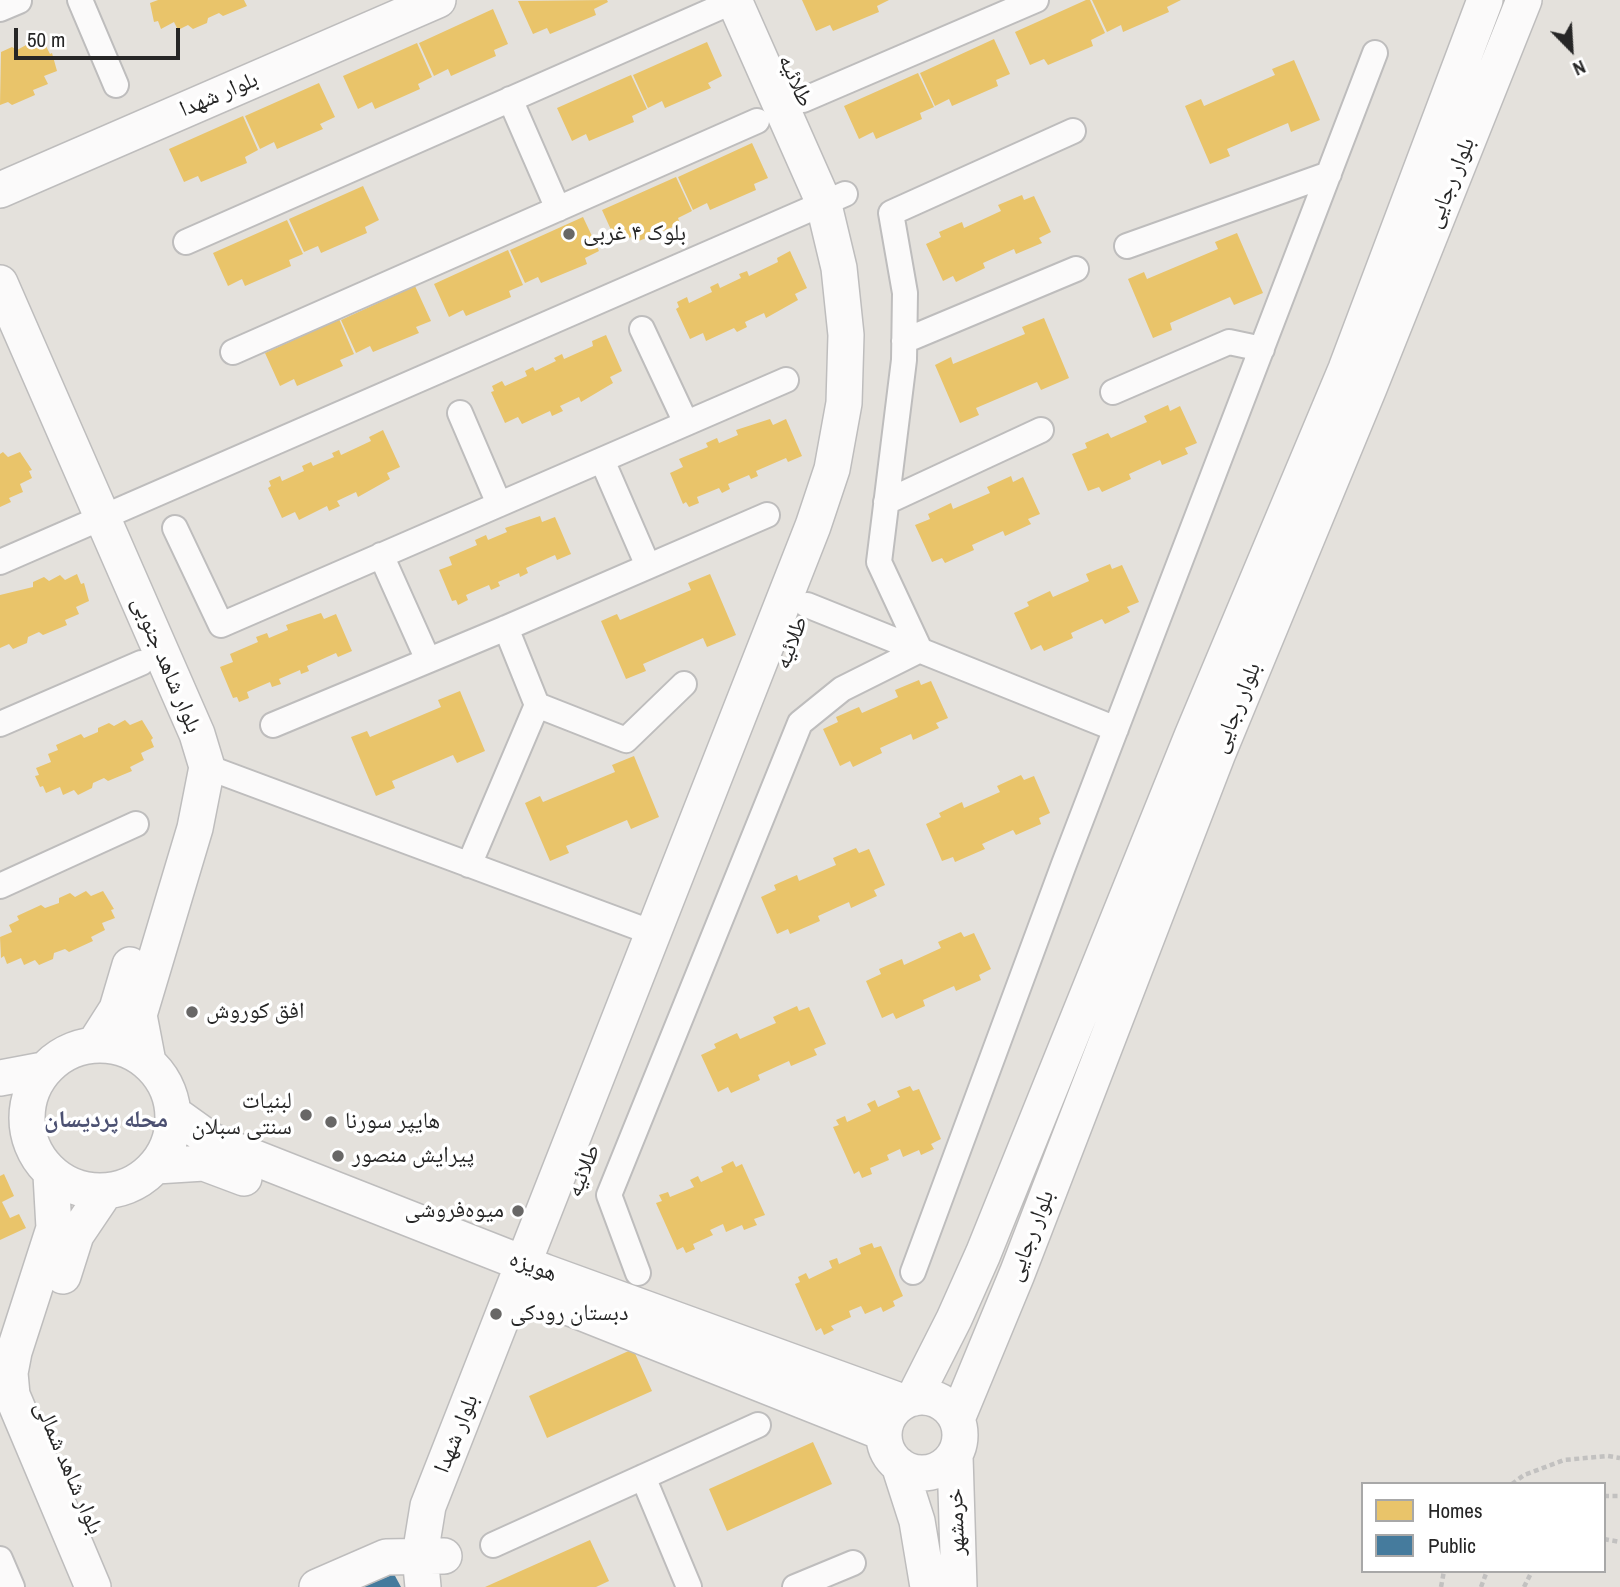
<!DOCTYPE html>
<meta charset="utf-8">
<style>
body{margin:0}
#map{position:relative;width:1620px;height:1587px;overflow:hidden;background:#e4e1dc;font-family:"Archivo Narrow",sans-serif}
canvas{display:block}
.legend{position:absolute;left:1361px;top:1482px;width:245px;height:91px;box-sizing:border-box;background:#fff;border:2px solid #a8a8a8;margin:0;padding:9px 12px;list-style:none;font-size:21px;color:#262626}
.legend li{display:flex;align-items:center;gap:14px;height:35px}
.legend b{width:35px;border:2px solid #a8a8a8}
.north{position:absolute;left:1536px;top:14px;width:70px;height:70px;-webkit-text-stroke:5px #fff;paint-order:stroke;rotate:156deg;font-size:19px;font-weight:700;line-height:28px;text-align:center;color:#262626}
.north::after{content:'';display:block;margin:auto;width:24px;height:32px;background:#262626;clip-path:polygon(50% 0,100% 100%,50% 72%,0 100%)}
.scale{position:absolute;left:14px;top:28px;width:166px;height:32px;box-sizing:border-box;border:4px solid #262626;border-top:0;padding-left:9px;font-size:21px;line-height:24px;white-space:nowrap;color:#262626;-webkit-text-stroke:5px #fff;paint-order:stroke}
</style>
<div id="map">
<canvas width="1620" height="1587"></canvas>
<ul class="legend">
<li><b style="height:19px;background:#e9c46a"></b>Homes</li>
<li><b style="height:19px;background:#457b9d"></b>Public</li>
</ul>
<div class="north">N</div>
<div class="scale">50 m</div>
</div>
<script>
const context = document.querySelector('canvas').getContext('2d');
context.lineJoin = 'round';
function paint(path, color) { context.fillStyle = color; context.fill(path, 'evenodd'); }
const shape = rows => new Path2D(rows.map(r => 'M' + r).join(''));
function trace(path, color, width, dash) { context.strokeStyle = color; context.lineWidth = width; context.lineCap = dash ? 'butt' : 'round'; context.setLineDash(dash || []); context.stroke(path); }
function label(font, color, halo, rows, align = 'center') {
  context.font = font + ' "Archivo Narrow","Noto Naskh Arabic",sans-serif'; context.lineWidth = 7; context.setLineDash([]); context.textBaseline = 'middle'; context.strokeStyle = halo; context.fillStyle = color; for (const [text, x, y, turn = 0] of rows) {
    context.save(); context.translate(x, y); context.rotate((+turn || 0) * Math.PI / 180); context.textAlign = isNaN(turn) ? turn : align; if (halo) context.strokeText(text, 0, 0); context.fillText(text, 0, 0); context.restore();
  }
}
const homes = shape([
 [158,0,244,0,247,6,223,16,219,13,208,18,207,23,193,29,188,25,178,30,174,22,161,29,158,21,154,22,150,3],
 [607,0,608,2,594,9,596,15,550,34,547,28,533,34,518,1],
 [802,0,889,0,877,6,879,12,833,31,830,25,816,31],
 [1086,0,1090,0,1105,33,1091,40,1093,46,1048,65,1044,59,1030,65,1015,32],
 [1092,0,1181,0,1167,7,1169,12,1123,32,1121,25,1107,32],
 [493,9,508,44,494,50,496,56,451,76,448,69,434,76,419,43],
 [994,39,1010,74,996,80,998,86,952,106,949,99,935,106,920,73],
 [707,42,722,76,708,83,711,88,665,108,662,101,648,108,633,75],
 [417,43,432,77,418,84,420,89,375,109,372,102,358,109,343,76],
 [28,44,33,49,45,44,50,54,52,53,57,71,44,76,48,84,33,90,35,95,12,105,8,102,0,105,1,52,12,47,17,50],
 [1294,60,1320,120,1291,132,1288,123,1227,149,1230,156,1210,164,1185,106,1201,99,1204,106,1275,75,1272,69],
 [918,73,934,107,920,113,922,119,876,139,873,132,859,139,844,106],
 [631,75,647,109,632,116,634,122,589,141,586,134,572,141,557,108],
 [319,83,335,117,320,124,323,129,277,149,274,142,260,149,245,116],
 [243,116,258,150,245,157,247,163,201,182,198,176,184,182,169,149],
 [752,143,768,178,754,184,756,190,710,210,707,203,693,210,678,177],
 [676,177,692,211,678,218,680,224,634,243,631,237,617,243,602,210],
 [363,186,379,220,365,227,367,233,321,253,318,246,304,252,289,219],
 [1022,195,1024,200,1034,196,1051,232,1039,238,1042,243,1016,254,1014,249,983,263,985,268,956,282,953,276,943,281,926,244,941,237,939,232,962,222,964,228,1001,211,998,205],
 [583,217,599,251,585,258,587,264,541,283,538,277,525,283,510,250],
 [287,220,303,254,289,260,291,266,245,286,242,279,228,286,213,253],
 [1237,233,1263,293,1234,305,1230,297,1170,323,1172,330,1153,338,1128,279,1144,272,1147,279,1218,249,1215,242],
 [508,250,523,285,509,291,511,297,466,316,463,310,449,317,434,284],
 [790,251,807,288,795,294,798,300,766,318,764,313,745,322,747,327,737,332,734,328,706,341,703,333,690,339,676,309,679,307,677,302,687,297,689,303,712,292,710,287,718,283,720,288,741,278,739,274,747,271,749,276,778,262,777,258],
 [415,286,431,321,416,327,419,333,373,352,370,346,356,353,341,320],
 [1044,318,1069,378,1041,390,1037,382,976,408,979,415,960,423,935,365,951,357,953,364,1025,334,1022,327],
 [339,319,354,354,340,360,343,366,297,386,294,379,280,386,265,353],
 [606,335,622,371,610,377,613,383,581,402,579,397,560,406,563,411,552,416,550,411,522,424,518,417,505,423,491,392,494,391,492,386,502,381,505,386,527,376,525,371,533,367,535,371,556,361,554,358,562,354,564,359,593,346,592,341],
 [1168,405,1170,411,1180,406,1197,443,1185,448,1188,454,1162,465,1160,460,1129,474,1131,479,1102,492,1099,487,1088,491,1072,454,1087,448,1085,443,1108,433,1111,438,1147,422,1144,416],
 [770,419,773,425,786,419,802,456,788,462,786,458,756,471,758,476,751,479,749,475,728,484,730,489,722,493,719,488,697,497,699,503,689,507,686,502,683,504,670,473,683,467,679,459,708,447,706,443,717,438,719,443,738,435,736,430],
 [383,430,400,467,387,473,390,479,358,497,356,492,337,501,340,506,329,511,327,506,299,520,295,512,282,518,268,488,271,486,269,481,280,476,282,481,304,471,302,466,311,462,313,466,334,457,332,453,339,450,341,455,371,441,369,437],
 [3,452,8,457,20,452,32,470,29,471,32,478,20,484,23,492,9,498,11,502,0,507,0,454],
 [1011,476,1013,482,1023,477,1040,514,1028,519,1031,524,1005,536,1003,531,972,545,974,550,945,563,942,558,932,562,915,525,930,519,928,514,951,503,953,509,990,493,987,487],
 [540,516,542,522,555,517,571,554,557,560,555,555,526,568,528,573,520,577,519,573,498,582,500,586,491,590,489,585,466,595,468,600,458,605,456,600,452,601,439,570,452,565,449,557,477,545,475,540,486,535,488,540,507,532,505,528],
 [1110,564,1112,569,1122,565,1139,602,1127,607,1130,612,1105,624,1102,619,1071,633,1073,638,1044,651,1041,645,1031,650,1014,613,1029,606,1027,602,1050,591,1053,597,1089,581,1086,574],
 [77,574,81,584,84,583,89,601,76,607,79,614,65,620,67,625,43,635,39,632,28,637,27,643,13,649,9,644,0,648,0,595,33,587,33,582,44,577,49,581,60,575,65,580],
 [710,574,736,635,707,647,703,638,643,664,646,671,626,679,601,621,617,614,620,620,691,590,688,583],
 [321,613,324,619,336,614,352,651,338,657,336,653,307,666,309,671,301,674,300,670,279,679,281,684,272,687,270,682,247,692,249,698,239,702,237,697,233,698,220,667,233,662,230,654,258,642,256,637,267,633,269,638,288,630,286,625],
 [919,680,921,685,931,681,948,718,936,723,939,728,913,740,911,734,880,748,882,753,853,767,850,761,840,766,823,729,838,722,836,717,859,707,862,713,898,697,895,690],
 [460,691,485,751,457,763,453,755,392,781,395,788,376,796,351,737,367,731,370,737,441,707,438,700],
 [125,720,130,725,142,720,153,738,151,740,154,747,141,753,144,760,130,767,132,771,108,781,104,778,93,783,92,788,78,795,74,790,63,795,60,787,46,793,43,786,40,787,35,776,39,775,36,768,51,762,48,754,58,750,56,745,81,734,84,738,98,732,98,728,109,723,114,726],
 [634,756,659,817,631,829,627,820,566,846,569,853,550,861,525,803,540,796,543,802,615,772,612,765],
 [1021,775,1024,780,1034,776,1050,813,1039,818,1041,824,1016,835,1013,830,982,844,985,849,955,862,953,857,942,861,926,824,941,817,939,813,962,802,964,808,1000,792,997,786],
 [856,848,859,853,869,849,885,885,874,890,877,896,851,908,849,902,818,916,820,921,790,934,788,929,777,934,761,897,776,890,774,885,797,875,799,881,836,865,833,858],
 [86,891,91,896,103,891,114,909,111,910,115,918,102,923,105,930,91,937,93,941,69,952,65,949,54,953,53,959,39,965,35,960,24,965,21,958,7,964,4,956,1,958,0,937,12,932,9,925,19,920,17,916,41,905,45,908,59,903,59,898,70,893,75,897],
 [961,932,964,937,974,933,991,969,979,975,981,980,956,991,954,986,923,1000,925,1006,896,1019,893,1013,882,1018,866,981,881,974,879,969,902,959,904,965,941,948,938,942],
 [797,1006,799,1011,809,1007,826,1044,814,1049,817,1055,791,1066,789,1061,758,1075,760,1080,731,1093,728,1087,718,1092,701,1055,716,1048,714,1044,737,1033,740,1039,776,1023,773,1017],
 [910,1086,913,1091,919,1089,941,1139,931,1144,934,1149,921,1155,919,1150,903,1157,900,1149,887,1155,889,1160,870,1168,872,1174,862,1178,859,1171,854,1174,833,1127,839,1125,836,1120,845,1116,847,1122,871,1111,867,1104,875,1100,878,1107,900,1097,897,1091],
 [733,1161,736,1167,742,1164,765,1215,754,1219,757,1225,744,1230,742,1225,726,1232,723,1224,710,1230,713,1235,693,1244,695,1249,686,1253,683,1247,677,1250,656,1203,662,1201,659,1195,668,1192,670,1197,694,1187,690,1180,698,1176,701,1182,723,1172,721,1167],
 [4,1174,14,1196,2,1202,10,1218,19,1214,26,1228,0,1240,0,1176],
 [872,1243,874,1248,881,1246,903,1296,893,1301,895,1306,883,1312,881,1307,865,1314,861,1306,849,1311,851,1317,831,1326,834,1330,824,1335,821,1328,816,1331,795,1284,800,1282,798,1277,806,1273,809,1279,832,1268,829,1261,837,1258,839,1264,861,1254,859,1248],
 [633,1349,652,1391,547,1438,529,1396],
 [813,1442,832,1484,727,1531,709,1489],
 [590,1540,609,1581,596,1587,485,1587]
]);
const public = shape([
 [394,1574,401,1587,363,1587]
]);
const path = shape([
 [1512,1484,1524,1475,1564,1460,1608,1456,1620,1458],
 [1604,1496,1620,1496],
 [1604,1539,1620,1542],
 [1441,1587,1444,1571],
 [1481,1587,1487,1571],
 [1524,1587,1532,1571]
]);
const street = shape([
 [80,0,116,85],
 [0,9,19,1],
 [510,99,558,209],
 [803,100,1036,0],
 [186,242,734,1],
 [1127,246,1329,174],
 [642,329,686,423],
 [904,341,1076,269],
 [233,352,757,121],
 [1113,392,1229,342,1262,349],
 [460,413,499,504],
 [602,460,648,566],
 [886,502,1041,430],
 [175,528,221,625,786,380],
 [381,555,428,660],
 [0,562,845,194],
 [807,605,1116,729],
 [506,628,537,705],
 [0,724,141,663],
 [273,725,506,628,767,515],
 [207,767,653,933],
 [469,865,537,705,626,740,684,684],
 [0,886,136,824],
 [913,1272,1064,864,1375,53],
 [638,1273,609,1195,800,723,842,689,920,650,879,562,904,360,905,293,891,213,1073,131],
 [643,1477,689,1587],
 [493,1545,758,1425],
 [0,1559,12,1587],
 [795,1587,853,1563]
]);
const secondary = shape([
 [0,190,438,0],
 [0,283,197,734,207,767,195,828,139,1015,148,1062],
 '27 1118a73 73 0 1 1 146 0a73 73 0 1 1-146 0Z',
 [94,1045,117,1009,130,965],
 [0,1078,43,1070],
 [173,1113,212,1141,545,1272,903,1402],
 [156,1166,204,1163,244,1178],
 [51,1175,54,1228,14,1352,10,1373,12,1395,93,1587],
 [63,1276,76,1235,105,1192],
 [530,1292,884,1433],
 '884 1435a38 38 0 1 1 76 0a38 38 0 1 1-76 0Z',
 [914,1398,954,1319,983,1254,1192,736,1346,369,1485,0],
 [957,1419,1017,1274,1218,753,1369,388,1524,0],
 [955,1456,959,1587],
 [899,1465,917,1521,928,1587],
 [317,1587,386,1557,444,1556],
 [423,1587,420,1555,428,1506,813,526,832,469,844,403,846,335,839,268,823,201,734,0]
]);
const markers = [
 [569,234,7,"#686766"],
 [192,1012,7,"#686766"],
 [306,1115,7,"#686766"],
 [331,1122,7,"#686766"],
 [338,1156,7,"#686766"],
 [518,1211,7,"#686766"],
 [496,1314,7,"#686766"]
];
const streetNames = [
 ["طلائیه",795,81,66],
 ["بلوار شهدا",219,95,-23],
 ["بلوار رجایی",1451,183,-68],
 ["طلائیه",792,643,-69],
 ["بلوار شاهد جنوبی",166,665,67],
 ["بلوار رجایی",1237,708,-68],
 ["طلائیه",584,1171,-68],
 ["بلوار رجایی",1031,1236,-69],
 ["هویزه",533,1267,21],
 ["بلوار شهدا",457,1434,-68],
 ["بلوار شاهد شمالی",68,1468,67],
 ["خرمشهر",957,1522,-92]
];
const poiNames = [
 ["بلوک ۴ غربی",583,234],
 ["افق کوروش",206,1012],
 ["لبنیات",292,1102,"right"],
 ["سنتی سبلان",292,1128,"right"],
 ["هایپر سورنا",345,1122],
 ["پیرایش منصور",352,1156],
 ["میوه‌فروشی",504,1211,"right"],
 ["دبستان رودکی",510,1314]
];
const neighbourhoodNames = [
 ["محله پردیسان",106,1121]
];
paint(homes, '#e9c46a');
paint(public, '#457b9d');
trace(street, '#bebdbd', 28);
trace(secondary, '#bebdbd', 38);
trace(path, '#c2c1c0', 4.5, [5, 3.5]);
trace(street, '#fbfafa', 24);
trace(secondary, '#fbfafa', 35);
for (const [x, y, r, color] of markers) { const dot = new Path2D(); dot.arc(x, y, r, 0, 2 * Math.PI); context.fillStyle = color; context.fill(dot); trace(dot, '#fff', 2.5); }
label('23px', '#262626', '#fff', streetNames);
label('23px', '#262626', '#fff', poiNames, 'left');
label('bold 24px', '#4c5172', '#fff', neighbourhoodNames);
</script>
